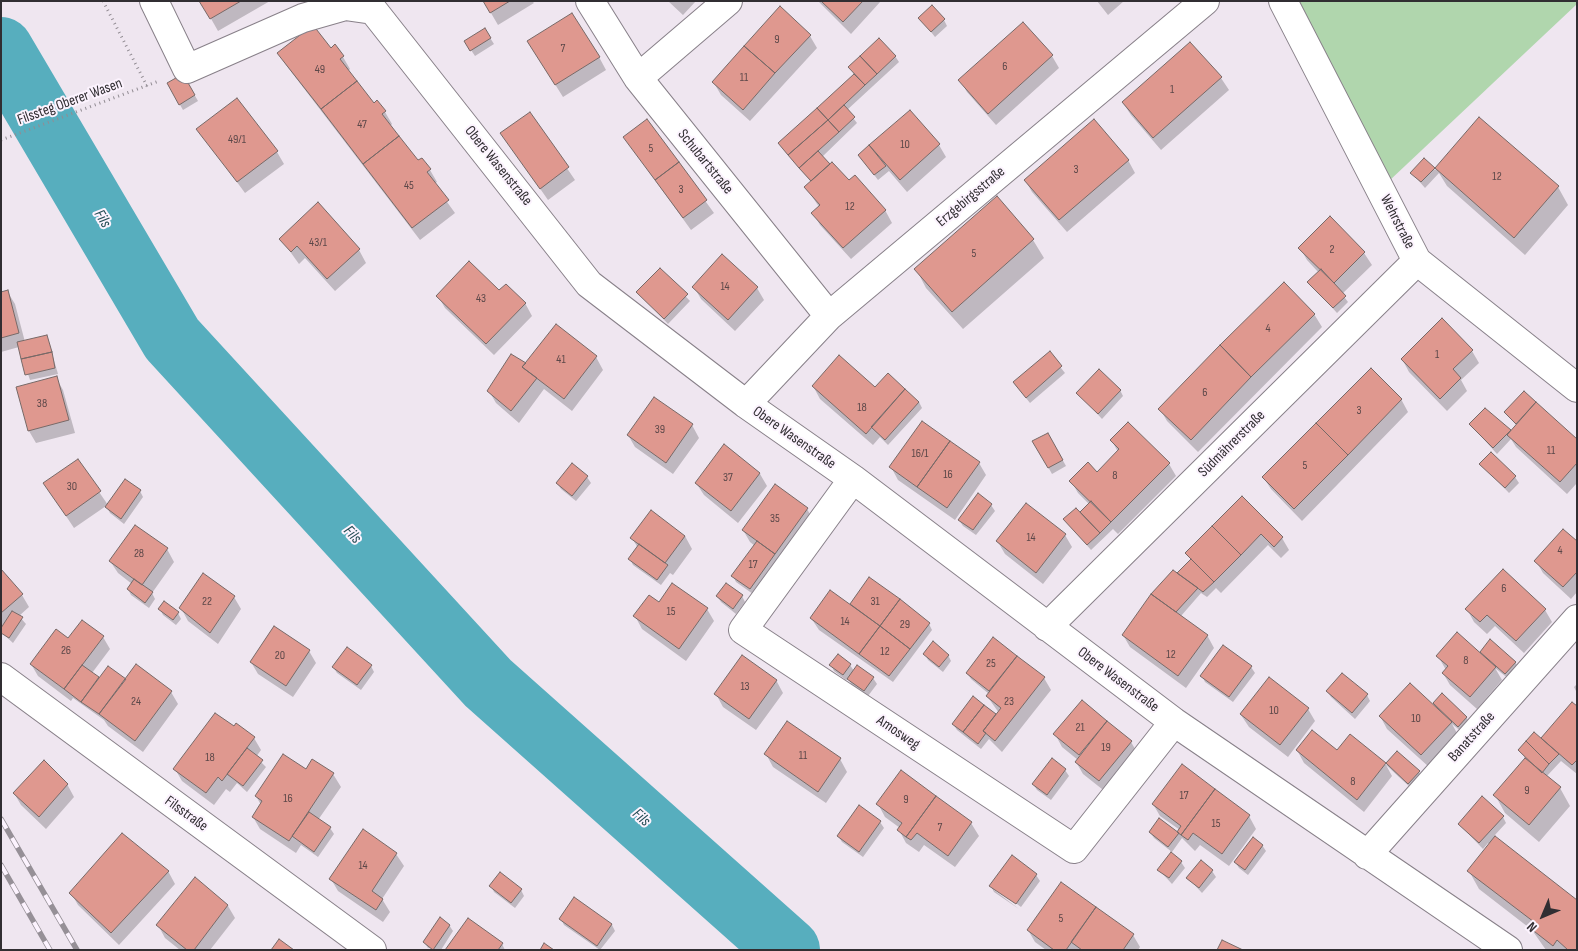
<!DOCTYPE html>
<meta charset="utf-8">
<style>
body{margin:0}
#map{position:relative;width:1578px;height:951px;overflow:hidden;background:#efe6f0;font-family:"Sofia Sans Condensed",sans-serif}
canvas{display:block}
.frame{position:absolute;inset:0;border:2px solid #312e32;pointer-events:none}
.north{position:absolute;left:1518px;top:891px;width:50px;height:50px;-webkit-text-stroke:4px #fcf3fe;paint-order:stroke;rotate:225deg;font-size:14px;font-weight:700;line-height:20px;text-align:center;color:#312e32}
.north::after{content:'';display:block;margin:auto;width:18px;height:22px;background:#312e32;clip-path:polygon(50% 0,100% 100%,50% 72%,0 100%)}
</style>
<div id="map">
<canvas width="1578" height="951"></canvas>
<div class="frame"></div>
<div class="north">N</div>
</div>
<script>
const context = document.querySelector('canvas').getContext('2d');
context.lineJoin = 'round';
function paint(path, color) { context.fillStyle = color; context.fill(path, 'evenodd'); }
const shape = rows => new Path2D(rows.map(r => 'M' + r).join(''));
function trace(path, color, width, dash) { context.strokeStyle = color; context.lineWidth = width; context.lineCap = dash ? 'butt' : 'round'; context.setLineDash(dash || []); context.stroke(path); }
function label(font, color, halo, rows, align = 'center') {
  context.font = font + ' "Sofia Sans Condensed",sans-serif'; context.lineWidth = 4; context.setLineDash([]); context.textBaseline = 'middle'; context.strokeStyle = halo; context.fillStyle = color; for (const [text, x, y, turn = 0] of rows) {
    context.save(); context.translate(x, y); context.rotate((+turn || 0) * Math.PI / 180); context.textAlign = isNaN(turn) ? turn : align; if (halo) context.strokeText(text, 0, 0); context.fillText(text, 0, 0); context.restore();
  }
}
const green = shape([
 [1297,1,1577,1,1577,4,1389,181]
]);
const shadow = shape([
 [201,1,270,1,218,31],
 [484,1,532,1,534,3,498,25],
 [668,1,696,1,683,15],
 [818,1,881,1,851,34],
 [1097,1,1124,1,1108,15],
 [920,18,944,20,947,26,935,37],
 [485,30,494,44,475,56,469,47],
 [810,36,817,48,750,121,721,95,714,83],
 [1190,43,1221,78,1229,90,1161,150,1131,115,1123,103],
 [331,49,343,57,350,69,348,71,374,105,377,102,385,112,392,124,390,126,418,162,430,170,437,182,434,184,455,213,420,240,286,65,279,53],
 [536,54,599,57,606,70,563,97],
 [895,56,899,62,847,110,857,123,822,157,885,210,892,223,851,259,820,225,813,213,819,207,806,187,811,182,779,143,855,75,849,67],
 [1052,56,1059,68,996,125,967,92,960,80],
 [183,75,198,101,183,110,168,84],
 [910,112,939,145,946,157,907,192,889,171,878,180,859,155],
 [530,114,575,180,548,200,502,134],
 [1479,119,1558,187,1568,205,1525,255,1447,186,1439,173,1425,188,1412,173,1424,160,1435,170],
 [647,121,714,213,691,230,624,137],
 [198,129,277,152,284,164,245,193],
 [1128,160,1135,173,1067,232,1032,192,1025,180],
 [997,198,1033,240,1044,258,963,329,926,288,916,269],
 [318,204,359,250,366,263,335,291,305,258,299,264,281,239],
 [1330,218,1364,253,1372,265,1342,294,1348,302,1337,313,1309,282,1319,273,1307,260,1300,248],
 [660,269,690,301,668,324,638,292],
 [694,287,757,288,764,300,735,331,701,299],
 [7,291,15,304,25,342,47,336,58,374,30,380,19,347,1,352,1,293],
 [438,296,525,303,532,316,494,355,445,308],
 [1314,314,1322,327,1198,452,1167,421,1160,409],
 [556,326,596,357,603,370,572,411,544,389,519,423,496,403,489,391,526,365],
 [1472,351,1479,363,1461,380,1467,391,1447,411,1409,372,1402,359],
 [1049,353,1065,373,1030,403,1014,383],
 [56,378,63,390,75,433,36,443,29,431,18,388],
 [813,386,875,389,919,402,922,408,888,445,880,437,873,445,820,399],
 [1120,390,1123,396,1102,419,1078,393],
 [1524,392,1577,441,1577,483,1567,494,1516,447,1511,439,1497,454,1470,424,1485,410,1511,432,1517,426,1505,412],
 [1401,399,1408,412,1302,521,1271,489,1263,477],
 [692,425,699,438,673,474,635,447,628,435],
 [1048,434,1066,466,1052,474,1034,442],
 [1112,441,1169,464,1176,476,1118,534,1113,529,1091,550,1065,520,1080,514,1089,504,1078,493,1071,481,1097,474,1118,452],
 [77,460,108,505,140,491,143,497,124,524,110,513,106,506,74,528,52,495],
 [979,463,986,475,955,520,898,480,891,467],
 [1481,464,1515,477,1519,483,1509,493],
 [760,474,767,486,738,523,704,495,696,483],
 [587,477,591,483,576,501,561,489,557,483],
 [1242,498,1282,538,1289,550,1281,558,1268,545,1221,593,1216,588,1207,597,1201,593,1181,616,1207,635,1214,648,1186,688,1130,647,1123,635,1191,560,1187,553],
 [991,505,995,511,976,535,963,526,959,520],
 [807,509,814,521,753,594,736,582,733,576,755,546,750,542,743,530],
 [135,527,167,549,174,562,152,593,155,599,149,608,131,595,128,589,132,584,118,573,110,561],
 [1065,535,1072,547,1043,584,1005,554,998,542],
 [685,536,692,549,673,575,670,573,661,585,633,565,630,559,638,548,632,538],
 [1577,543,1577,592,1571,599,1543,573,1536,561],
 [1,571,22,595,29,607,19,616,26,624,13,643,1,632],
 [1503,571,1545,610,1552,622,1524,653,1495,626,1487,634,1474,622,1467,609],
 [717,596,742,596,745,602,736,614,721,602],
 [234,597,241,609,218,644,188,621,181,608],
 [659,604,707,609,714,621,686,661,642,629,635,616],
 [851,604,929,624,932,630,893,682,819,630,811,618,854,609],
 [160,609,178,613,181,619,176,625,163,615],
 [103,637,110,649,92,673,100,679,126,680,171,692,178,704,143,752,108,726,104,720,73,698,71,701,38,676,31,664,68,640],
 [993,639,1044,678,1051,690,1002,752,989,739,981,749,957,730,953,724,996,716,999,713,987,696,989,694,971,679,967,673],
 [309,651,316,663,293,697,258,674,251,662],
 [1481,652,1515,662,1519,668,1509,679,1495,668,1502,680,1477,709,1450,685,1443,673,1446,670,1438,656,1484,657],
 [925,654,948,655,951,661,943,672,928,660],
 [831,665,850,665,854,671,873,678,877,684,868,696,852,685,848,679,846,680,834,671],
 [371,666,374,672,361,690,337,673,333,667],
 [1251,667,1255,673,1233,702,1205,682,1202,676],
 [776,680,783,693,756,730,723,707,716,694],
 [1577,684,1577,693,1574,687],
 [1327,691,1367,695,1370,701,1355,719,1331,697],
 [1082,702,1131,742,1138,754,1107,793,1083,774,1076,762,1078,760,1062,747,1055,734],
 [1434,703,1466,717,1470,723,1462,732,1452,724,1458,735,1429,767,1387,729,1380,716,1438,709],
 [1572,704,1577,708,1577,774,1561,761,1546,777,1560,788,1570,806,1539,842,1505,813,1495,795,1526,759,1519,750,1541,739],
 [1308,709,1315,721,1288,757,1249,727,1241,715],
 [788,722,840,759,847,772,826,803,773,767,766,754],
 [234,728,254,738,261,750,256,757,266,767,247,792,237,783,230,792,226,789,214,805,182,781,175,769],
 [1350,736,1386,765,1397,752,1419,772,1422,778,1412,789,1386,765,1392,776,1364,812,1304,763,1297,750,1338,752],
 [1052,760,1065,770,1069,776,1051,800,1037,790,1033,784],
 [313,761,333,774,341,787,318,820,330,828,334,834,318,857,301,845,296,853,260,829,253,817,261,805,256,796,306,771],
 [1182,766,1249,816,1256,829,1229,866,1200,845,1195,851,1182,838,1172,852,1154,838,1150,832,1178,833,1180,830,1160,816,1153,804],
 [901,772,971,823,979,836,955,867,924,845,919,852,906,843,899,830,900,828,885,817,878,804],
 [67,784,74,797,46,829,21,805,14,793],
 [859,807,880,822,884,828,863,857,842,842,838,836],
 [1503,817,1506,823,1494,836,1577,901,1577,950,1546,950,1532,930,1479,889,1469,871,1489,844,1488,843,1483,849,1459,824],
 [363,831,396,854,404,866,382,899,390,912,383,922,338,891,331,879],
 [1262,845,1266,851,1248,875,1239,868,1235,862],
 [1012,857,1036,875,1040,881,1021,907,994,887,994,890,1019,909,994,892,991,886],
 [1181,862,1185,868,1172,884,1159,870],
 [168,871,175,884,119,945,78,905,71,893],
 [1212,871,1216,877,1202,893,1188,878],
 [196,879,228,906,235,918,210,950,180,950,165,938,158,925],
 [491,886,521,890,524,896,515,908,494,892],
 [561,919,612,925,615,931,600,950,564,925],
 [449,925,453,931,441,950,428,948,424,942],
 [1028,930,1133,935,1140,947,1138,950,1046,950,1035,942],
 [502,944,505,950,447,950]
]);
const river = shape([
 [1,49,172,339,488,683,788,950]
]);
const building = shape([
 [199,1,241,1,210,19,199,1],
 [483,1,510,1,490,13,483,1],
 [821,1,863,1,843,22,821,1],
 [932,5,945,19,931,32,918,18,932,5],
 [780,6,811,35,775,73,744,46,780,6],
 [572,13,600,57,555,85,527,41,572,13],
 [1023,22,1053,55,988,114,958,80,1023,22],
 [313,25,331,48,335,44,344,56,340,59,357,81,321,109,277,53,313,25],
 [485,28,491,38,470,51,464,41,485,28],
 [879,38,896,56,877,74,860,56,879,38],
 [1190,42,1222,77,1153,138,1122,102,1190,42],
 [744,46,775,73,743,110,712,82,744,46],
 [860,56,877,74,865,85,848,67,860,56],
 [183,74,195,95,179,105,167,83,183,74],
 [854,74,865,85,828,120,817,108,854,74],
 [357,81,374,103,377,100,386,111,382,114,399,136,363,164,321,109,357,81],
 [237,98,278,151,237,182,196,129,237,98],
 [844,105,855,117,839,132,828,120,844,105],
 [817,108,828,120,788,155,778,143,817,108],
 [910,110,940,144,900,180,869,145,910,110],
 [530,112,569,167,540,189,500,133,530,112],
 [1479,117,1559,186,1514,238,1435,168,1479,117],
 [647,119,679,162,655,180,623,137,647,119],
 [1094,119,1129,160,1059,220,1024,180,1094,119],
 [828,120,839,132,799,168,788,155,828,120],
 [399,136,418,160,422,158,431,169,427,172,449,200,412,228,363,164,399,136],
 [869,145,886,166,874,175,858,155,869,145],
 [818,151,830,164,811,181,799,168,818,151],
 [1424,158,1435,168,1421,182,1410,173,1424,158],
 [679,162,707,200,683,218,655,180,679,162],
 [832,162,849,180,855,175,886,210,843,248,811,213,820,205,804,187,832,162],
 [997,196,1034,239,952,312,914,269,997,196],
 [318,202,360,249,327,279,297,246,291,252,279,239,318,202],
 [1330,216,1365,252,1334,283,1298,248,1330,216],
 [722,254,758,287,728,320,692,287,722,254],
 [469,261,499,290,506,284,526,303,486,344,436,296,469,261],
 [660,268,688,294,664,319,636,292,660,268],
 [1321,269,1346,296,1333,308,1307,282,1321,269],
 [1284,282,1315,314,1251,377,1220,345,1284,282],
 [8,290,19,333,1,338,1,292,8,290],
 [1442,318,1473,350,1453,369,1461,378,1440,399,1401,359,1442,318],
 [556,324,597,356,564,399,522,367,556,324],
 [47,335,52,352,21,359,17,342,47,335],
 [1220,345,1251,377,1191,440,1158,409,1220,345],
 [1050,351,1062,366,1026,398,1013,382,1050,351],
 [52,352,55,368,25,375,21,359,52,352],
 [511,354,526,363,522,367,537,378,511,411,487,391,511,354],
 [839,355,875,387,888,373,905,389,866,434,812,386,839,355],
 [1371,368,1402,399,1348,455,1316,423,1371,368],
 [1099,369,1121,390,1098,414,1076,393,1099,369],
 [57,376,69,420,28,431,16,387,57,376],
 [905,389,919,402,885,440,871,427,905,389],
 [1524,391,1536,402,1516,424,1504,412,1524,391],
 [654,397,693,424,666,463,627,435,654,397],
 [1536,402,1577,439,1577,463,1560,482,1507,435,1536,402],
 [1485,408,1511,430,1493,448,1469,424,1485,408],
 [922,421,950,441,917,487,889,467,922,421],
 [1128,422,1170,463,1111,522,1069,481,1088,462,1097,472,1119,449,1110,440,1128,422],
 [1316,423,1348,455,1294,509,1262,477,1316,423],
 [1048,433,1063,460,1048,468,1032,441,1048,433],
 [950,441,980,462,947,508,917,487,950,441],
 [724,444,760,473,731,511,695,483,724,444],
 [1491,452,1516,476,1505,488,1479,464,1491,452],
 [78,459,101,491,66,516,43,483,78,459],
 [572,463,588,476,572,496,556,483,572,463],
 [125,479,141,490,121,519,105,507,125,479],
 [775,484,808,508,775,554,742,530,775,484],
 [978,493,992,504,973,530,958,520,978,493],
 [1242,496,1283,537,1274,547,1261,534,1241,555,1212,526,1242,496],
 [1091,501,1111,522,1100,533,1080,512,1091,501],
 [1026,503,1066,534,1036,573,996,541,1026,503],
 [1076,508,1100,533,1087,545,1063,519,1076,508],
 [651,510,685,536,665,563,630,538,651,510],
 [135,525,168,548,142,585,109,561,135,525],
 [1212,526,1241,555,1214,582,1185,553,1212,526],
 [1563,529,1577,541,1577,572,1563,587,1534,561,1563,529],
 [757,541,775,554,750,589,731,576,757,541],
 [639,544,668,565,657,580,628,559,639,544],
 [1191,559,1214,582,1203,592,1177,573,1191,559],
 [1,569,23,594,1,613,1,569],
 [1503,569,1546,609,1516,641,1487,615,1480,622,1465,609,1503,569],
 [1173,570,1198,588,1176,612,1151,594,1173,570],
 [203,573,235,596,210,633,179,608,203,573],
 [869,577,900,599,880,626,850,604,869,577],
 [134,579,153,592,145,603,127,589,134,579],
 [672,583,708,608,679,649,633,616,649,595,659,602,672,583],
 [726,583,743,595,733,609,716,596,726,583],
 [830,590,880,626,859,654,810,618,830,590],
 [1151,594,1208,635,1178,676,1122,635,1151,594],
 [900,599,930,623,910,649,880,626,900,599],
 [164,601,179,612,173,620,158,609,164,601],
 [12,611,23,617,9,638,1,633,1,628,12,611],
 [82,620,104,636,64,689,30,664,56,629,68,638,82,620],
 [274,626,310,650,286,686,250,662,274,626],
 [880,626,910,649,889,676,859,654,880,626],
 [1457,632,1496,667,1470,697,1442,673,1448,666,1436,656,1457,632],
 [993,637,1017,656,989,691,966,673,993,637],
 [1490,639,1516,662,1505,674,1480,652,1490,639],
 [933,641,949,655,939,667,923,654,933,641],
 [1223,645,1252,666,1229,697,1200,676,1223,645],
 [347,647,372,665,357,685,332,667,347,647],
 [838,654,851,664,843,675,829,665,838,654],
 [742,655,777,680,749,719,714,694,742,655],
 [1017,656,1045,677,995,741,983,731,1001,708,986,696,1017,656],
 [136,664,172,691,135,741,99,714,136,664],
 [82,665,99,677,81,702,64,689,82,665],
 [857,665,874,677,864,691,847,679,857,665],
 [108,666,126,679,99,714,81,702,108,666],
 [1342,673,1368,694,1352,713,1326,691,1342,673],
 [1269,677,1309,708,1280,745,1240,714,1269,677],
 [1410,683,1452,722,1421,755,1379,716,1410,683],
 [1442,693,1467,717,1458,727,1433,703,1442,693],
 [973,696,984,705,963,732,952,724,973,696],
 [1082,700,1107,721,1079,755,1053,734,1082,700],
 [1572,702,1577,706,1577,760,1572,765,1541,738,1572,702],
 [984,705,996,714,983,731,986,733,978,744,963,732,984,705],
 [215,713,234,726,236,723,255,737,222,781,218,777,206,793,173,769,215,713],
 [787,721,841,758,818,792,764,754,787,721],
 [1107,721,1132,741,1099,781,1075,762,1107,721],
 [1312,730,1337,750,1350,734,1386,763,1357,800,1296,750,1312,730],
 [1534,732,1559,754,1549,764,1526,741,1534,732],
 [1526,741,1549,764,1542,773,1518,750,1526,741],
 [247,748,263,760,243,786,227,774,247,748],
 [1397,751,1420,771,1408,784,1386,763,1397,751],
 [283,754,306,769,312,759,334,773,289,841,252,817,262,801,255,796,283,754],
 [1052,758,1066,769,1047,795,1032,784,1052,758],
 [1525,758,1561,787,1529,825,1493,795,1525,758],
 [44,760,68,784,39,817,13,793,44,760],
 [1182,764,1215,789,1181,835,1177,832,1181,826,1152,804,1182,764],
 [901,770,936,796,906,837,897,830,902,823,876,804,901,770],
 [1215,789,1250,815,1222,854,1193,833,1188,840,1181,835,1215,789],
 [936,796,972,822,948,856,917,833,911,840,906,837,936,796],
 [1482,796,1504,816,1479,843,1458,824,1482,796],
 [859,805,881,821,859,852,837,836,859,805],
 [309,812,331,827,314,852,292,836,309,812],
 [1159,818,1179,833,1168,847,1149,832,1159,818],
 [363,829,397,853,372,891,383,899,376,910,329,879,363,829],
 [122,833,169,871,111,933,69,893,122,833],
 [1495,836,1577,900,1577,950,1568,950,1557,940,1553,946,1530,928,1534,922,1467,871,1495,836],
 [1253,837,1263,845,1245,870,1234,862,1253,837],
 [1171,852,1182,861,1169,878,1157,870,1171,852],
 [1012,855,1037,874,1016,904,989,886,1012,855],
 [1201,860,1213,870,1199,888,1186,878,1201,860],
 [500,872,522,889,511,903,489,886,500,872],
 [195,877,228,905,194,950,187,950,156,925,195,877],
 [1061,882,1096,907,1066,950,1054,950,1027,930,1061,882],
 [574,897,612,924,597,946,559,919,574,897],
 [1096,907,1134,934,1123,950,1082,950,1071,942,1096,907],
 [440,917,450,925,433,950,423,942,440,917],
 [468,918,503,943,498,950,445,950,468,918],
 [279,939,294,950,271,950,279,939],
 [1222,940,1243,950,1217,950,1222,940],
 [544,943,554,950,540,950,544,943]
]);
const path = shape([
 [103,1,147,86],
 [1,140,159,81]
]);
const street = shape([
 [154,1,187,69,303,18,345,6,373,10,589,284,746,404,853,479,1174,722,1508,950],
 [590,1,638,78,829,316],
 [1283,1,1417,261,1577,388],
 [638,78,728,1],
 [746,404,829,316,1205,1],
 [853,479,743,630,1074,849,1174,722],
 [1047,627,1417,261],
 [1,677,372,950],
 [1367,855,1577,619]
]);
const rail = shape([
 [1,819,77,950],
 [1,865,50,950]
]);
const numberNames = [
 ["9",777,40],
 ["7",563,49],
 ["6",1005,67],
 ["49",320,70],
 ["11",744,78],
 ["1",1172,90],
 ["47",362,125],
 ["49/1",237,140],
 ["10",905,145],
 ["5",651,149],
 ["3",1076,170],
 ["12",1497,177],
 ["45",409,186],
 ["3",681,190],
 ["12",850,207],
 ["43/1",318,243],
 ["2",1332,250],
 ["5",974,254],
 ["14",725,287],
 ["43",481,299],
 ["4",1268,329],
 ["1",1437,355],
 ["41",561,360],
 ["6",1205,393],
 ["38",42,404],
 ["18",862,408],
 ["3",1359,411],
 ["39",660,430],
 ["11",1551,451],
 ["16/1",920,454],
 ["5",1305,466],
 ["16",948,475],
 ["8",1115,476],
 ["37",728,478],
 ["30",72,487],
 ["35",775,519],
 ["14",1031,538],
 ["4",1560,551],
 ["28",139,554],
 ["17",753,565],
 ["6",1504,589],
 ["22",207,602],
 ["31",875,602],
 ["15",671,612],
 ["14",845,622],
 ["29",905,625],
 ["26",66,651],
 ["12",885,652],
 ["12",1171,655],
 ["20",280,656],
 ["8",1466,661],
 ["25",991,664],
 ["13",745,687],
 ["24",136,702],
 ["23",1009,702],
 ["10",1274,711],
 ["10",1416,719],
 ["21",1080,728],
 ["19",1106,748],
 ["11",803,756],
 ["18",210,758],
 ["8",1353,782],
 ["9",1527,791],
 ["17",1184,796],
 ["16",288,799],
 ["9",906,800],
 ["15",1216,824],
 ["7",940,828],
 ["14",363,866],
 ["5",1061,919]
];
const streetNames = [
 ["Filssteg Oberer Wasen",70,102,-20],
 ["Schubartstraße",705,162,51],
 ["Obere Wasenstraße",498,166,51],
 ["Erzgebirgsstraße",971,197,-40],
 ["Wehrstraße",1397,222,63],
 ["Obere Wasenstraße",794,438,35],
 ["Südmährerstraße",1232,444,-45],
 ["Obere Wasenstraße",1118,680,37],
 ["Amosweg",898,733,34],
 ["Banatstraße",1472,737,-48],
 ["Filsstraße",186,814,36]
];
const waterNames = [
 ["Fils",102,219,59],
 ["Fils",352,535,47],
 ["Fils",641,818,42]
];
paint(green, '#b0d6ad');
paint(shadow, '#0003');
trace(river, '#57aebe', 64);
paint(building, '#df988f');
trace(building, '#776967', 1);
trace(street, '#888089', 30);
trace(path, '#928c93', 3, [1, 4]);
trace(street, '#fff', 28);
trace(rail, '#969097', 5.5);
trace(rail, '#fcf3fe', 4, [11]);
label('12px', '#5c4849', null, numberNames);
label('15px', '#312e32', '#fcf3fe', streetNames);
label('italic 16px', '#254d55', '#fcf3fe', waterNames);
</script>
